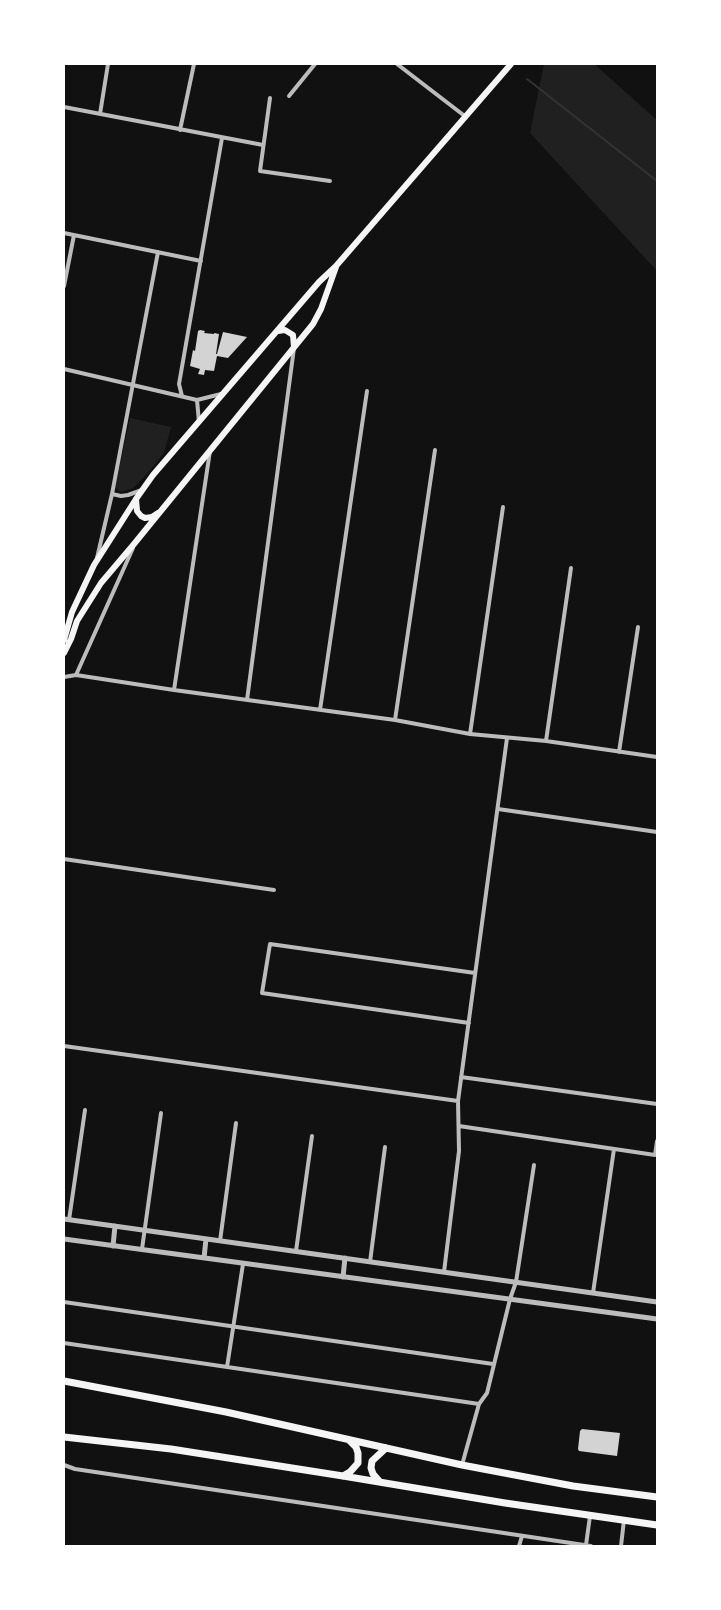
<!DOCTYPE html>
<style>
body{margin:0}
#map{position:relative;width:721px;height:1610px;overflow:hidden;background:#111;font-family:"Crimson Pro",serif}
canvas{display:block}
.frame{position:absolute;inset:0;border:65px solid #fff;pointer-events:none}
</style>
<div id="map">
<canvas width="721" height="1610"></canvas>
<div class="frame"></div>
</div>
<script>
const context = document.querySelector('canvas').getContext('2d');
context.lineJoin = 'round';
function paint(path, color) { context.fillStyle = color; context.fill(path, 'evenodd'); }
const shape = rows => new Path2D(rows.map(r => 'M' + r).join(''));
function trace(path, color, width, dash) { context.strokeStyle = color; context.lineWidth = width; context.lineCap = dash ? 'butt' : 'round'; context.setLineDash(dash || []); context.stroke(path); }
const green = shape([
 [544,64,594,64,657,120,657,271,530,133],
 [130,418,171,427,164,453,147,474,133,488,121,492,115,488]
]);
const stream = shape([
 [527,79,657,181]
]);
const building = shape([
 [200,330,205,331,204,333,214,334,214,333,219,334,216,354,217,354,223,332,247,337,228,358,217,356,214,371,205,370,204,375,198,374,200,369,190,366,193,350,195,351,198,331],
 [582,1429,620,1433,617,1456,579,1451,578,1449,580,1431]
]);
const minor = shape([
 [397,64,466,117],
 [289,96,315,64],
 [270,98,260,171,330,181],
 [64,107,263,145],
 [100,114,108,64],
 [180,130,194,64],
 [64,233,201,261],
 [64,286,74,235],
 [64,369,197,400,221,394],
 [182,396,179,384,222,138],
 [197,400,199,422],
 [112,494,121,496,128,495,142,490],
 [97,558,112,494,158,252],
 [76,675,133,548],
 [64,677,76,675,174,690,395,720,470,734,546,741,657,757],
 [174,690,210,451],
 [247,700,294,348],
 [320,710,367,391],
 [395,720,435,450],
 [470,734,503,507],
 [546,741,571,568],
 [619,752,638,627],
 [498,809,657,832],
 [64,859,274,890],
 [469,1023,262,993,270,944,475,973],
 [64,1046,458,1101],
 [461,1077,657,1104],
 [459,1126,655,1155,657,1141],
 [69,1220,85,1110],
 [220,1241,236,1123],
 [142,1249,161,1113],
 [296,1251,312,1136],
 [370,1262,385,1147],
 [444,1272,459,1151,458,1101,507,738],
 [593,1293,614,1149],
 [64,1302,493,1364],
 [64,1343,479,1404],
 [227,1367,243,1264],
 [64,1465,75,1469,591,1546],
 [462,1465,479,1404,487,1393,510,1299,516,1282,534,1165],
 [586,1545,590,1516],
 [519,1546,522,1536],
 [621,1546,624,1520]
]);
const tertiary = shape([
 [64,1219,657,1302],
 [64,1239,657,1319],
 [113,1246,115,1226],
 [204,1258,206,1239],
 [343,1277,345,1258]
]);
const primary = shape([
 [278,331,285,330,293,335,294,347],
 [136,499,137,511,141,516,145,518,152,517,158,513],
 [64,640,72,612,94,565,136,499,153,475,319,282,336,266,511,64],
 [64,653,71,639,77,621,101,583,134,544,313,324,321,309,336,267]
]);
const trunk = shape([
 [64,1381,226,1412,462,1465,573,1486,657,1497],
 [64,1437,171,1449,343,1476,505,1503,657,1525],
 [343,1476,350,1472,358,1463,358,1453,356,1447,349,1440],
 [380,1482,373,1474,371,1468,372,1461,386,1448]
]);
paint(green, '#202020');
trace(stream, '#333', 2);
paint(building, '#d3d3d3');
trace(minor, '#bcbcbc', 4);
trace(tertiary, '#bcbcbc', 5);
trace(primary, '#f5f5f5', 6);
trace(trunk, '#f5f5f5', 7);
</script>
